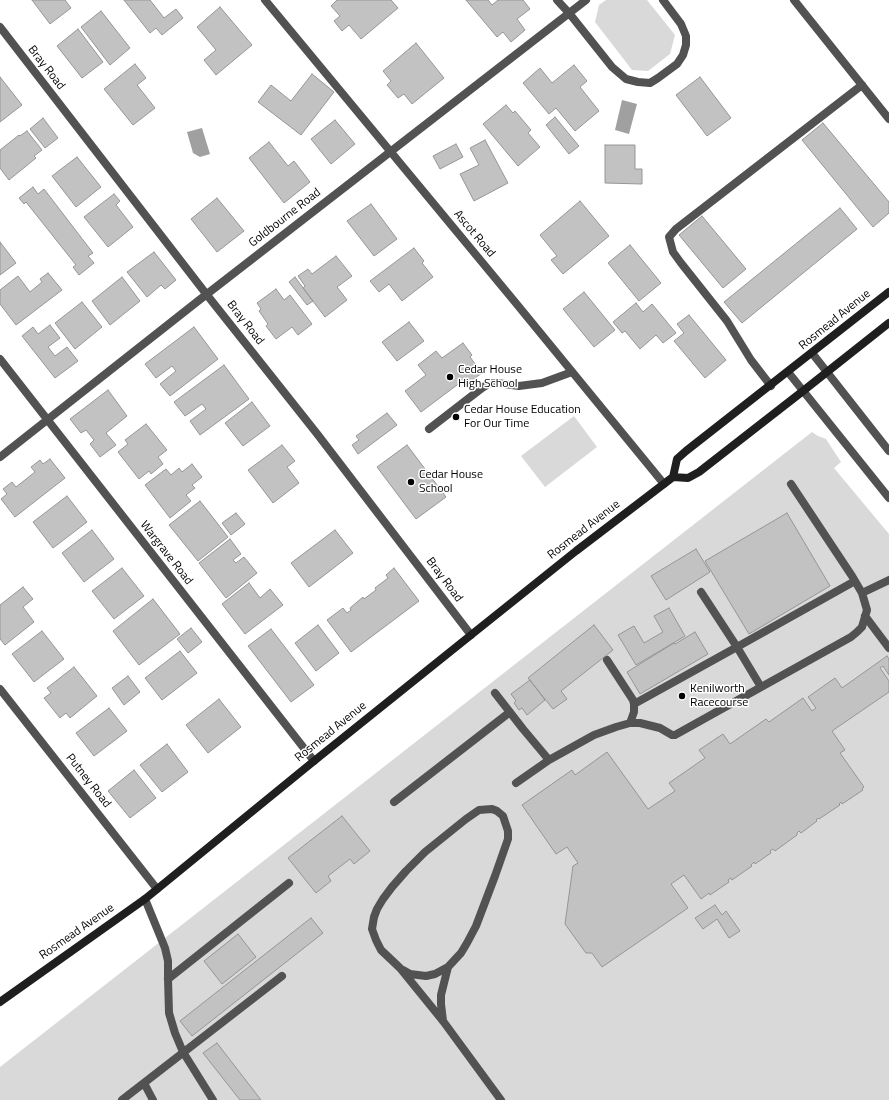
<!DOCTYPE html>
<style>
body{margin:0}
canvas{display:block;background:#fff}
</style>
<canvas width="889" height="1100"></canvas>
<script>
const context = document.querySelector('canvas').getContext('2d');
context.lineJoin = 'round';
function paint(path, color) { context.fillStyle = color; context.fill(path, 'evenodd'); }
const shape = rows => new Path2D(rows.map(r => 'M' + r).join(''));
function trace(path, color, width, dash) { context.strokeStyle = color; context.lineWidth = width; context.lineCap = dash ? 'butt' : 'round'; context.setLineDash(dash || []); context.stroke(path); }
function label(font, color, halo, rows, align = 'center') {
  context.font = font + ' "Titillium Web",sans-serif'; context.lineWidth = 3; context.setLineDash([]); context.textBaseline = 'middle'; context.strokeStyle = halo; context.fillStyle = color; for (const [text, x, y, turn = 0] of rows) {
    context.save(); context.translate(x, y); context.rotate((+turn || 0) * Math.PI / 180); context.textAlign = isNaN(turn) ? turn : align; if (halo) context.strokeText(text, 0, 0); context.fillText(text, 0, 0); context.restore();
  }
}
const green = shape([
 [606,0,647,0,675,35,670,54,648,71,632,70,595,22,599,5],
 [574,416,597,447,545,487,521,456],
 [812,432,818,436,826,439,841,462,834,468,889,534,889,1100,0,1100,0,1067]
]);
const water = shape([
 [622,100,637,104,629,134,615,130],
 [202,128,210,154,200,157,193,153,187,132]
]);
const building = shape([
 [32,0,65,0,71,8,50,24,32,0],
 [124,0,150,0,164,18,176,9,183,18,162,35,156,28,150,33,124,0],
 [337,0,391,0,398,8,361,39,349,25,342,31,334,21,340,16,331,6,337,0],
 [466,0,488,0,492,5,498,0,523,0,530,9,517,19,525,30,511,42,503,32,497,37,466,0],
 [220,7,252,45,216,75,204,60,216,50,197,27,220,7],
 [101,11,130,48,110,65,81,27,101,11],
 [78,29,103,62,82,78,57,46,78,29],
 [416,43,444,78,412,104,404,94,398,98,387,85,391,81,383,71,416,43],
 [135,64,146,78,137,85,155,108,133,125,104,89,135,64],
 [574,65,587,81,580,87,599,111,575,131,556,108,549,114,523,83,540,68,552,83,574,65],
 [312,74,334,92,301,135,258,102,271,85,291,101,312,74],
 [0,77,22,105,0,122,0,77],
 [700,77,731,118,707,136,676,95,700,77],
 [506,105,513,113,515,111,531,130,528,133,540,147,518,166,483,124,506,105],
 [555,117,579,146,569,154,546,125,555,117],
 [43,118,58,138,45,148,30,129,43,118],
 [335,120,355,144,331,164,311,139,335,120],
 [823,123,889,202,889,213,873,227,802,140,823,123],
 [27,131,42,150,34,156,36,158,9,180,0,168,0,150,19,135,20,136,27,131],
 [485,140,508,183,474,201,460,174,479,165,470,148,485,140],
 [269,142,288,166,294,161,310,182,284,203,249,158,269,142],
 [456,144,463,157,440,169,433,156,456,144],
 [605,145,635,145,635,169,642,169,642,184,605,183,605,145],
 [77,157,101,187,76,207,52,176,77,157],
 [33,187,38,194,44,189,93,253,88,256,94,263,79,275,73,267,76,265,26,202,24,204,19,198,33,187],
 [114,194,120,201,116,205,133,227,108,247,84,217,114,194],
 [217,198,244,231,217,252,191,219,217,198],
 [580,201,609,236,563,274,551,260,557,256,540,235,580,201],
 [371,204,397,239,374,256,347,221,371,204],
 [840,208,857,229,742,323,724,302,840,208],
 [702,216,746,269,723,288,679,235,702,216],
 [0,242,16,263,0,275,0,242],
 [630,245,661,283,639,301,608,263,630,245],
 [414,248,424,261,422,263,433,277,402,301,389,284,379,292,370,281,414,248],
 [154,252,176,280,165,289,161,285,147,297,127,272,154,252],
 [336,256,352,276,337,287,347,300,325,317,303,288,305,286,298,276,308,269,312,274,336,256],
 [48,273,62,290,16,325,0,304,0,290,18,276,30,292,42,282,40,279,48,273],
 [122,277,140,301,110,325,92,301,122,277],
 [295,277,313,301,307,305,289,282,295,277],
 [276,289,284,300,290,295,312,324,298,335,292,327,276,339,266,326,268,324,259,311,261,309,257,303,276,289],
 [584,292,615,330,594,347,563,309,584,292],
 [82,302,102,327,75,349,55,323,82,302],
 [636,303,643,312,652,304,676,333,663,343,656,335,640,349,625,331,622,333,613,322,636,303],
 [689,315,726,360,705,378,674,341,684,333,677,324,689,315],
 [409,322,424,341,397,361,382,342,409,322],
 [50,325,60,338,48,347,55,356,67,347,78,361,55,378,22,336,33,327,38,334,50,325],
 [194,327,218,359,170,396,160,384,176,371,172,366,156,378,145,364,194,327],
 [463,343,472,355,470,357,482,373,468,383,465,379,421,412,405,391,426,375,418,365,436,351,442,358,463,343],
 [224,365,249,399,200,435,190,421,206,409,202,404,185,416,174,402,224,365],
 [108,390,127,416,106,433,116,445,100,457,90,444,94,440,86,430,81,433,70,419,108,390],
 [252,402,270,426,243,446,225,423,252,402],
 [387,413,397,425,358,454,352,445,359,440,356,436,387,413],
 [146,424,167,450,158,457,163,464,151,474,149,471,139,479,118,452,128,444,125,440,146,424],
 [282,445,295,461,287,467,299,483,273,503,248,470,282,445],
 [407,445,446,497,416,519,377,467,407,445],
 [50,459,65,478,15,517,1,499,7,494,3,489,12,482,16,487,35,472,31,467,40,460,43,464,50,459],
 [192,464,202,477,192,485,195,488,186,495,191,501,170,518,145,485,166,469,171,475,179,468,182,472,192,464],
 [67,496,87,522,53,548,33,522,67,496],
 [200,501,228,537,198,561,169,525,200,501],
 [236,513,245,524,231,535,222,523,236,513],
 [787,513,830,586,749,634,705,561,787,513],
 [92,530,114,559,84,582,62,553,92,530],
 [335,530,353,553,309,587,291,563,335,530],
 [230,539,241,554,233,560,236,563,244,557,257,573,226,598,199,563,230,539],
 [696,549,710,572,666,600,651,576,696,549],
 [122,568,144,596,114,619,92,591,122,568],
 [394,568,419,601,351,652,327,620,343,608,347,613,351,610,350,608,363,597,364,599,376,590,375,588,388,578,386,575,394,568],
 [249,583,260,598,270,589,283,605,245,634,222,604,249,583],
 [23,587,33,599,23,607,34,622,5,645,0,639,0,605,23,587],
 [153,599,180,634,139,665,113,631,153,599],
 [669,608,685,636,636,665,618,635,634,626,644,643,663,632,654,616,669,608],
 [318,625,339,653,316,671,295,643,318,625],
 [594,625,613,650,561,691,567,699,553,709,528,678,594,625],
 [191,628,202,642,188,653,177,639,191,628],
 [271,629,314,685,291,702,248,646,271,629],
 [42,631,64,659,34,682,12,654,42,631],
 [695,632,708,654,640,694,627,672,674,643,675,644,695,632],
 [180,651,197,673,162,700,145,678,180,651],
 [887,656,889,659,889,675,883,666,880,668,889,681,889,692,832,731,845,750,840,753,864,787,862,789,863,790,842,804,841,802,839,804,840,805,819,819,818,818,816,820,817,821,801,833,799,831,797,833,797,835,775,851,773,849,770,851,771,853,755,864,754,862,751,865,752,866,732,880,731,878,728,880,729,882,710,895,709,893,701,899,684,875,671,884,688,908,602,967,592,953,586,953,565,924,573,866,578,863,567,847,556,854,522,805,572,770,575,775,607,752,648,809,675,791,669,783,705,758,699,750,723,734,730,744,766,719,769,722,803,698,812,711,816,708,808,697,835,678,842,688,887,656],
 [74,667,97,696,70,718,66,713,60,718,44,698,51,693,47,688,74,667],
 [128,676,140,692,124,705,112,688,128,676],
 [530,680,545,700,527,715,522,708,519,710,514,703,516,701,511,694,530,680],
 [219,699,241,727,208,753,186,725,219,699],
 [109,708,127,731,94,756,76,733,109,708],
 [167,744,188,772,162,792,140,765,167,744],
 [134,770,156,798,130,818,108,791,134,770],
 [342,816,370,851,354,864,350,859,328,876,331,881,316,893,288,858,342,816],
 [715,905,722,915,726,911,740,931,729,938,717,919,703,929,695,918,715,905],
 [311,918,323,933,192,1036,180,1021,311,918],
 [238,934,256,957,222,984,204,961,238,934],
 [217,1043,261,1100,240,1100,203,1053,217,1043]
]);
const service = shape([
 [557,0,569,13],
 [812,353,889,451],
 [788,372,889,498],
 [771,386,751,360,727,321,681,263,673,252,669,237,676,229,862,85],
 [429,429,482,388,490,383,497,383,519,386,542,383,572,372],
 [701,592,737,647,761,687],
 [862,593,889,580],
 [865,616,889,648],
 [607,660,633,700,634,704,634,712,630,723],
 [495,693,523,729,549,760],
 [634,704,737,647,855,581],
 [516,783,549,760,594,735,616,727,630,723,640,723,660,728,672,735,675,735,851,637,857,632,862,627,867,610,862,593,852,576,791,484],
 [394,802,510,712],
 [145,899,165,948,168,961,168,979,169,1013,175,1033,183,1052,213,1100],
 [403,970,410,974,426,976,435,974,448,967],
 [168,979,289,883],
 [443,1021,441,1004,441,995,448,967,461,953,467,943,476,926,495,876,508,839,508,831,503,816,497,811,492,809,479,810,466,819,425,852,406,871,392,887,383,899,377,909,374,917,372,929,376,940,381,950,400,968,443,1021,501,1100],
 [144,1083,153,1100],
 [122,1100,282,976]
]);
const minor = shape([
 [265,0,515,302,664,484],
 [794,0,889,119],
 [569,13,612,67,626,79,638,82,650,83,658,78,677,64,683,55,686,45,686,36,681,24,663,0],
 [0,27,207,295,318,435,471,635],
 [0,359,314,761],
 [0,457,198,301,586,0],
 [0,689,157,889]
]);
const secondary = shape([
 [673,477,688,478,699,472,803,391,889,323],
 [0,1002,145,899,314,761,471,635,576,551,673,477,677,459,686,451,889,292]
]);
const markers = [
 [450,377,4,"#000"],
 [456,417,4,"#000"],
 [411,482,4,"#000"],
 [682,696,4,"#000"]
];
const streetNames = [
 ["Bray Road",46,68,52],
 ["Goldbourne Road",285,218,-38],
 ["Ascot Road",474,234,50],
 ["Rosmead Avenue",835,320,-39],
 ["Bray Road",245,323,52],
 ["Rosmead Avenue",584,530,-38],
 ["Wargrave Road",166,553,52],
 ["Bray Road",444,580,53],
 ["Rosmead Avenue",331,732,-39],
 ["Putney Road",88,781,52],
 ["Rosmead Avenue",77,932,-35]
];
const poiNames = [
 ["Cedar House",458,370],
 ["High School",458,384],
 ["Cedar House Education",464,410],
 ["For Our Time",464,424],
 ["Cedar House",419,475],
 ["School",419,489],
 ["Kenilworth",690,689],
 ["Racecourse",690,703]
];
paint(green, '#d9d9d9');
paint(water, '#a0a0a0');
paint(building, '#c2c2c2');
trace(building, '#969696', 1);
trace(service, '#525252', 8);
trace(minor, '#525252', 8);
trace(secondary, '#1f1f1f', 8);
for (const [x, y, r, color] of markers) { const dot = new Path2D(); dot.arc(x, y, r, 0, 2 * Math.PI); context.fillStyle = color; context.fill(dot); trace(dot, '#fff', 1.5); }
label('12px', '#000', '#fff', streetNames);
label('12px', '#000', '#fff', poiNames, 'left');
</script>
